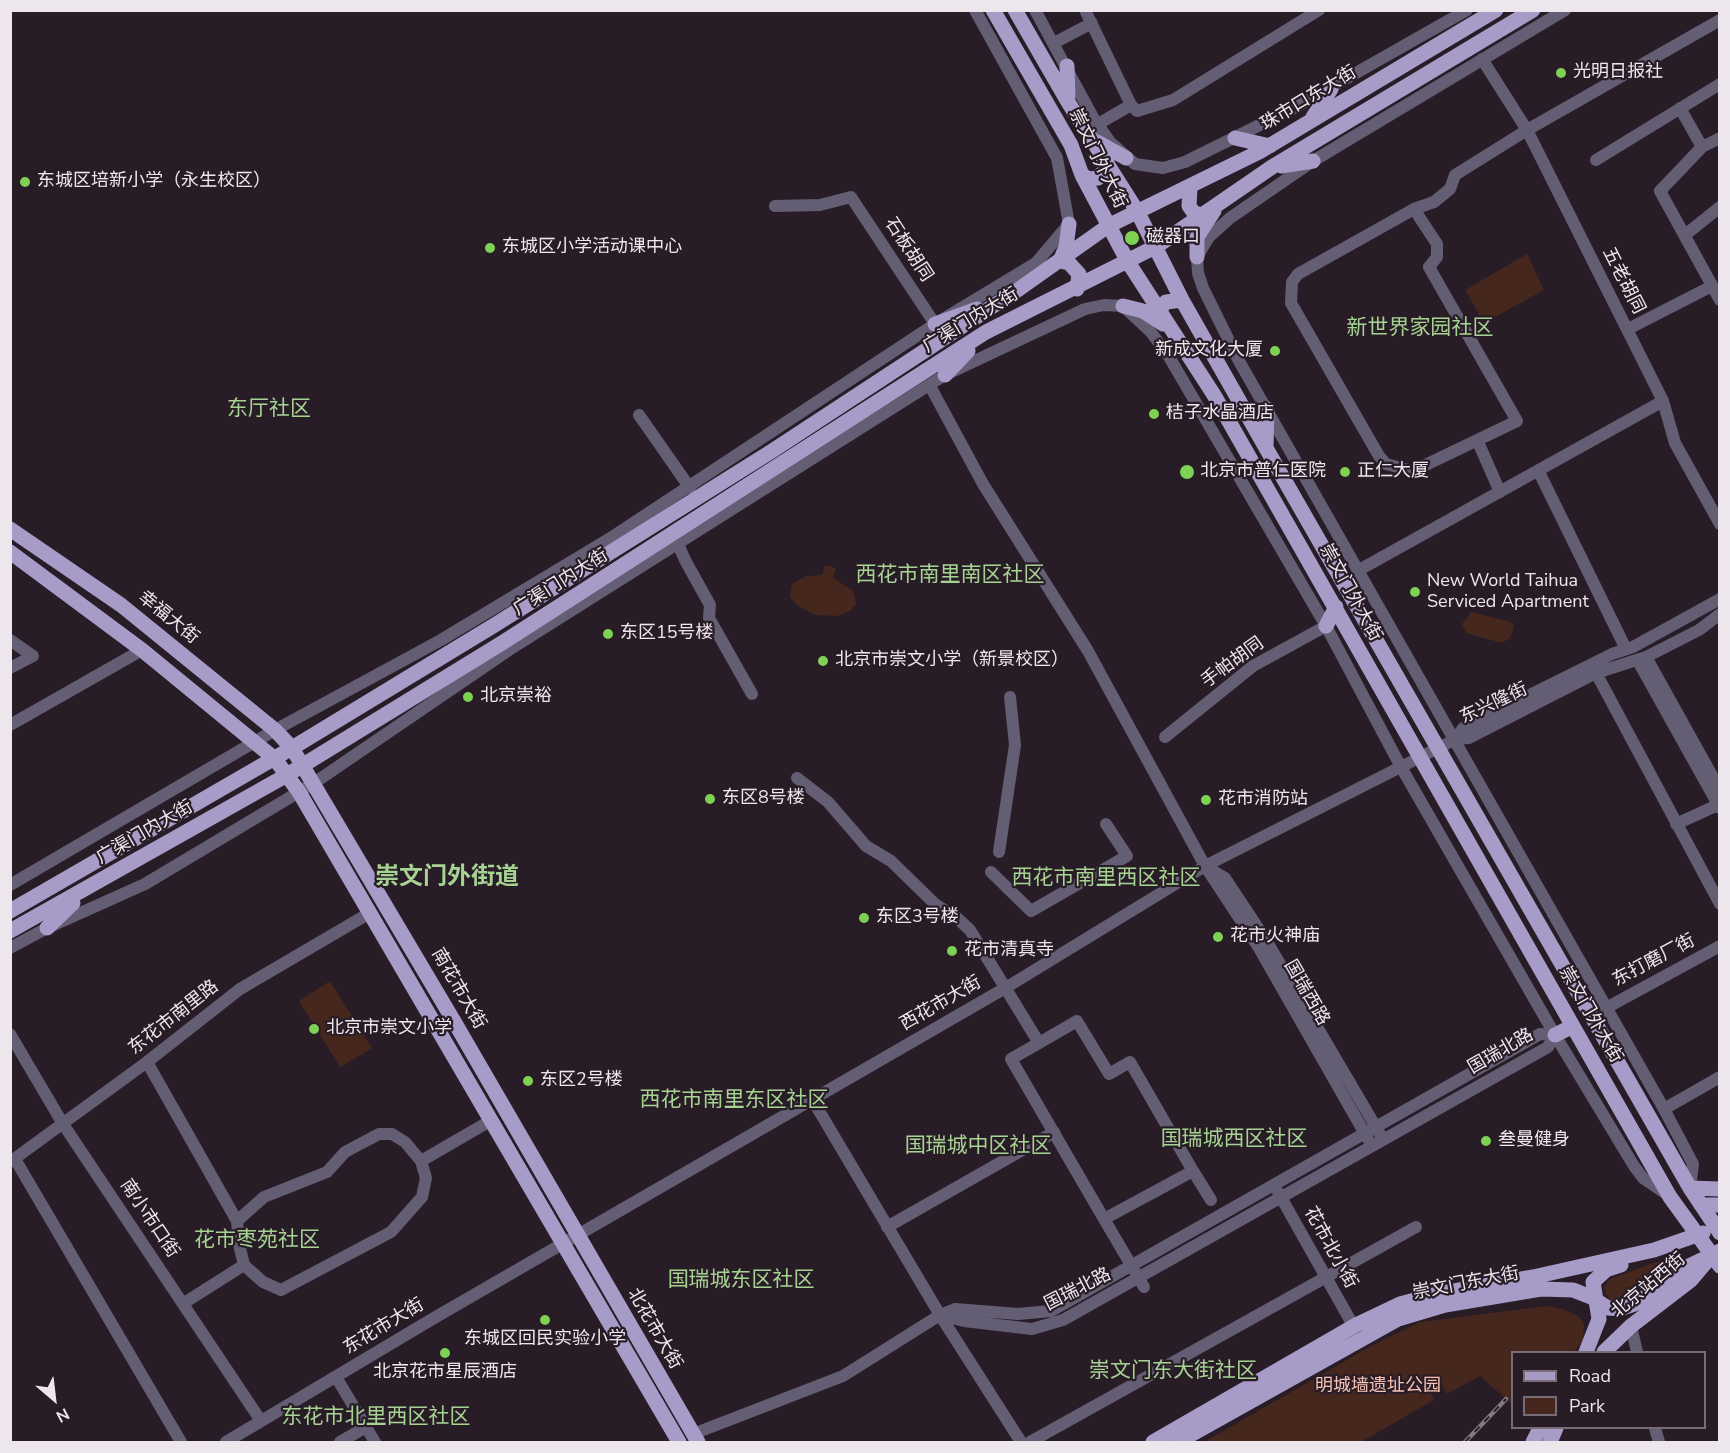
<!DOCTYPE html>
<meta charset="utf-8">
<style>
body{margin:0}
#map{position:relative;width:1730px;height:1453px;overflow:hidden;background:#281c27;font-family:"Nunito Sans",sans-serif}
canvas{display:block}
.frame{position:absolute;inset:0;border:12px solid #eee6ed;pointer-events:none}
.legend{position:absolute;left:1511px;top:1351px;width:195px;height:78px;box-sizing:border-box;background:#281c27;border:2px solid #776d76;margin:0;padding:8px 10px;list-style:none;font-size:18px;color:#eee6ed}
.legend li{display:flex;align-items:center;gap:12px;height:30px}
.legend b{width:30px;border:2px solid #776d76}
.north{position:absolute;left:24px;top:1369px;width:60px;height:60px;-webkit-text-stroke:4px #281c27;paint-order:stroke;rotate:152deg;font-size:16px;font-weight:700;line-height:24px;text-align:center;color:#eee6ed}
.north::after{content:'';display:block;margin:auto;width:21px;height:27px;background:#eee6ed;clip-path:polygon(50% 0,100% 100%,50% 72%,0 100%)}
</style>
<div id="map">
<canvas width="1730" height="1453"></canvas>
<div class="frame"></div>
<ul class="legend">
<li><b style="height:8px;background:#a79bc8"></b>Road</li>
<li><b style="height:16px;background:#45271e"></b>Park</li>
</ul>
<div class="north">N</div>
</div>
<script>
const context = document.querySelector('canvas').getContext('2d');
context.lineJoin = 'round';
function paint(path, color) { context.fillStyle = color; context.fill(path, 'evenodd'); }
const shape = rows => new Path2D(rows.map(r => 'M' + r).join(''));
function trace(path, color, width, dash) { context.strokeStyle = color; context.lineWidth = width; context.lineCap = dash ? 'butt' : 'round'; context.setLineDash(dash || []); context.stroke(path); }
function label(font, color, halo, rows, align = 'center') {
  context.font = font + ' "Nunito Sans","Noto Sans SC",sans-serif'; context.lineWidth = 4.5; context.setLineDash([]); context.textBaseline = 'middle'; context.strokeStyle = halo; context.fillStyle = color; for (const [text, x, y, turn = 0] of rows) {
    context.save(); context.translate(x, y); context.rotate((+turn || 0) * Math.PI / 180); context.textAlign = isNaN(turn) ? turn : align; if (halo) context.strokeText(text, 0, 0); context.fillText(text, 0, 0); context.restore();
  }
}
const green = shape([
 [1527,254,1544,290,1484,323,1465,290],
 [825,565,836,568,833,578,852,590,855,598,856,604,850,611,837,616,816,615,798,606,790,597,792,584,806,576,822,575],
 [1471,612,1511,622,1514,626,1510,638,1502,643,1466,633,1462,624],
 [330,981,372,1048,340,1067,299,1001],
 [1656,1262,1660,1262,1664,1270,1661,1273,1622,1301,1616,1302,1610,1300,1605,1292,1604,1287,1610,1279],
 [1546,1306,1563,1309,1580,1317,1584,1325,1583,1340,1574,1352,1512,1352,1512,1404,1480,1376,1447,1394,1437,1377,1425,1384,1434,1400,1361,1442,1204,1442,1371,1346,1420,1322]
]);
const minor = shape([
 [1035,10,1094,119,1110,142,1135,164,1163,168,1185,162,1296,107,1467,10],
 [1085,10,1131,105,1098,124],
 [1565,10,1313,161,1230,218,1209,237,1197,257,1198,273,1203,288,1239,361,1664,1109,1693,1164,1690,1188],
 [1054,43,1092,23],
 [1482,59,1527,130,1663,401,1675,443,1720,524],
 [1131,105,1137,111,1173,100,1319,10],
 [1680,108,1702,147],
 [1720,138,1702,147,1660,191,1720,300],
 [1596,160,1720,84],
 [775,206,820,205,851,197,935,324],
 [1414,209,1437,244,1437,257,1429,267,1517,421,1413,471,1386,464,1379,456,1291,303,1292,282,1298,274,1414,209,1434,202,1450,189,1455,175,1527,130,1720,20],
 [1685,235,1720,207],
 [1628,329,1712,286],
 [930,386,983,484,1088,651,1205,866,1259,948,1368,1139],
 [639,415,690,488],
 [1478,442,1500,492],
 [1539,472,1626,649],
 [678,544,685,560,710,605,709,618,752,694],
 [1359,570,1663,401],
 [10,640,33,656,10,668],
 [1646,657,1720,790],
 [1638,661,1720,808],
 [1596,673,1720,904],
 [10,725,142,650],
 [1165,737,1253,666,1326,626],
 [1456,739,1463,728,1612,654,1633,647,1720,599],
 [797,778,828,802,866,846,891,861,936,905,956,917,970,930,1039,1043,1077,1021,1109,1074,1130,1062,1193,1171,1104,1219,1011,1059,1039,1043],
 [1676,824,1720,804],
 [999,852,1015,745,1010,697],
 [1206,867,1225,878,1266,940,1380,1134],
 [991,872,1031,911,1127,856,1106,824],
 [10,885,275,730,441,640,609,539,935,324,1036,263,1069,224,1057,158,975,10],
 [10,948,47,928,145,884,314,783,509,650,945,375,1085,309,1104,305,1123,306,1150,331,1168,355,1326,626,1401,767,1555,1035,1634,1166,1643,1178,1668,1195],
 [1606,1008,1720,946],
 [10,1034,63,1124,261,1421],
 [147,1062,237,1221],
 [812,1099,940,1315,1021,1442],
 [1664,1109,1720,1077],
 [15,1159,181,1442],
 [421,1161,490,1121],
 [10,1162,147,1062,240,989,368,914],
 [1193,1171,1211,1200],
 [1278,1192,1354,1327],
 [1104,1219,1144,1287],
 [887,1227,1054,1132],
 [184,1303,244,1265,263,1282,281,1290,391,1232,422,1197,426,1178,421,1161,405,1142,392,1134,379,1134,345,1152,327,1172,264,1197,237,1221,239,1244,244,1265],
 [1631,1326,1637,1352],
 [336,1377,375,1442],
 [1655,1428,1659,1442],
 [693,1434,843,1376,940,1315,955,1309,1018,1314,1051,1311,1540,1034,1555,1035,1548,1047,1063,1320,1032,1329,964,1321,940,1315],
 [226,1442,434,1318,1007,987,1205,866,1456,739,1469,738,1596,673,1646,657,1699,630,1720,614],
 [340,1442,366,1427],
 [1030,1442,1416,1227]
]);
const major = shape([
 [993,10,1071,145,1082,175,1128,262,1214,395,1670,1197,1720,1266],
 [1015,10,1068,102,1137,211,1182,300,1266,448,1690,1188,1720,1233],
 [1067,66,1068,99],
 [1313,117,1331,89],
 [1235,138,1270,146],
 [1097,142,1126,158],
 [1281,166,1313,161],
 [1082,175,1089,179,1098,178,1106,169,1107,160],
 [1190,188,1189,206,1194,213,1203,215],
 [1069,224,1066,247,1060,261,1069,263,1079,274,1077,289],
 [1197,257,1197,237,1214,211],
 [1123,306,1143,311,1163,324],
 [1158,311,1166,302,1182,300],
 [935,324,977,309],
 [945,375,968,351],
 [1266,448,1267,409],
 [10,529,121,605,275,730,292,748,455,1023,698,1442],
 [10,552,142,650,275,759,299,792,679,1442],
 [1326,626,1336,607],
 [10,911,292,748,493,626,772,451,1019,289,1108,226,1259,152,1496,10],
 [47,928,73,903],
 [10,931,287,775,502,643,986,332,1157,246,1272,167,1533,10],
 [1555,1035,1573,1026],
 [1690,1188,1720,1189],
 [1701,1205,1720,1205],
 [1586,1352,1599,1319,1593,1282,1606,1270,1621,1265],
 [1604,1352,1631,1326,1691,1280,1708,1260],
 [1153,1442,1356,1325,1400,1304,1437,1294,1533,1277,1654,1250,1703,1233],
 [1178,1442,1398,1319,1445,1305,1541,1289,1573,1290,1591,1297,1608,1308,1620,1309,1635,1304,1687,1267,1720,1251],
 [1533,1442,1540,1428],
 [1550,1442,1556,1428]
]);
const rail = shape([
 [1465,1442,1506,1399]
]);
const markers = [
 [1561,73,6,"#7ed153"],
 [25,182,6,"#7ed153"],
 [1132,238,8,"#7ed153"],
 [490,248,6,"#7ed153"],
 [1275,351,6,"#7ed153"],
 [1154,414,6,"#7ed153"],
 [1187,472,8,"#7ed153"],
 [1345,472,6,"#7ed153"],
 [1415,592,6,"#7ed153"],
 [608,634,6,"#7ed153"],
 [823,661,6,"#7ed153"],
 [468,697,6,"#7ed153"],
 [710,799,6,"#7ed153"],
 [1206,800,6,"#7ed153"],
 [864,918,6,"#7ed153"],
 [1218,937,6,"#7ed153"],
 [952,951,6,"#7ed153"],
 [314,1029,6,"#7ed153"],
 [528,1081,6,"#7ed153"],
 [1486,1141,6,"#7ed153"],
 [545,1320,6,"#7ed153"],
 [445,1353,6,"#7ed153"]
];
const poiNames = [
 ["光明日报社",1573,73],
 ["东城区培新小学（永生校区）",37,182],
 ["磁器口",1146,238],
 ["东城区小学活动课中心",502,248],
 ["新成文化大厦",1263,351,"right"],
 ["桔子水晶酒店",1166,414],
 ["北京市普仁医院",1200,472],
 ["正仁大厦",1357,472],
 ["New World Taihua",1427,582],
 ["Serviced Apartment",1427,603],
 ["东区15号楼",620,634],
 ["北京市崇文小学（新景校区）",835,661],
 ["北京崇裕",480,697],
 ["东区8号楼",722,799],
 ["花市消防站",1218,800],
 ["东区3号楼",876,918],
 ["花市火神庙",1230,937],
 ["花市清真寺",964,951],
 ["北京市崇文小学",326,1029],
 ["东区2号楼",540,1081],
 ["叁曼健身",1498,1141],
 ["东城区回民实验小学",545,1340,"center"],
 ["北京花市星辰酒店",445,1373,"center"]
];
const streetNames = [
 ["珠市口东大街",1309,99,-31],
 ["崇文门外大街",1097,159,64],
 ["石板胡同",908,250,57],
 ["五老胡同",1623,281,63],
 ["广渠门内大街",971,321,-31],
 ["广渠门内大街",561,583,-32],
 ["崇文门外大街",1350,593,61],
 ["幸福大街",168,618,39],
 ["手帕胡同",1233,663,-36],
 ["东兴隆街",1494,704,-25],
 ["广渠门内大街",145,833,-30],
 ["东打磨厂街",1654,961,-28],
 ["南花市大街",458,989,60],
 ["国瑞西路",1306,993,60],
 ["西花市大街",941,1004,-30],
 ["崇文门外大街",1590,1015,60],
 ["东花市南里路",174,1018,-38],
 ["国瑞北路",1501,1052,-30],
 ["南小市口街",149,1219,56],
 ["花市北小街",1330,1248,61],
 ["崇文门东大街",1466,1284,-11],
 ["北京站西街",1649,1286,-40],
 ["国瑞北路",1078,1290,-27],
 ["东花市大街",384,1327,-31],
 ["北花市大街",654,1329,60]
];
const parkNames = [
 ["明城墙遗址公园",1378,1387]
];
const quarterNames = [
 ["新世界家园社区",1420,329],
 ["东厅社区",269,410],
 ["西花市南里南区社区",950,576],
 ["西花市南里西区社区",1106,879],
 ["西花市南里东区社区",734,1101],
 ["国瑞城西区社区",1234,1140],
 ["国瑞城中区社区",978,1147],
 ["花市枣苑社区",257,1241],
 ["国瑞城东区社区",741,1281],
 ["崇文门东大街社区",1173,1372],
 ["东花市北里西区社区",376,1418]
];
const districtNames = [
 ["崇文门外街道",447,878]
];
paint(green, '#45271e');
trace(minor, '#645e74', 12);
trace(major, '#a79bc8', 15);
trace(rail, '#837982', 4.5);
trace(rail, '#281c27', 2, [7]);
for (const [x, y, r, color] of markers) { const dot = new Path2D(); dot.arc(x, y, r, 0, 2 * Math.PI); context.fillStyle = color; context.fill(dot); trace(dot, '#281c27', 2); }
label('18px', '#eee6ed', '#281c27', poiNames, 'left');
label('18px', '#eee6ed', '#281c27', streetNames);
label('18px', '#f8c2b3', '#281c27', parkNames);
label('21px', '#a6d392', '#281c27', quarterNames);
label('bold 24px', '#a6d392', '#281c27', districtNames);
</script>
